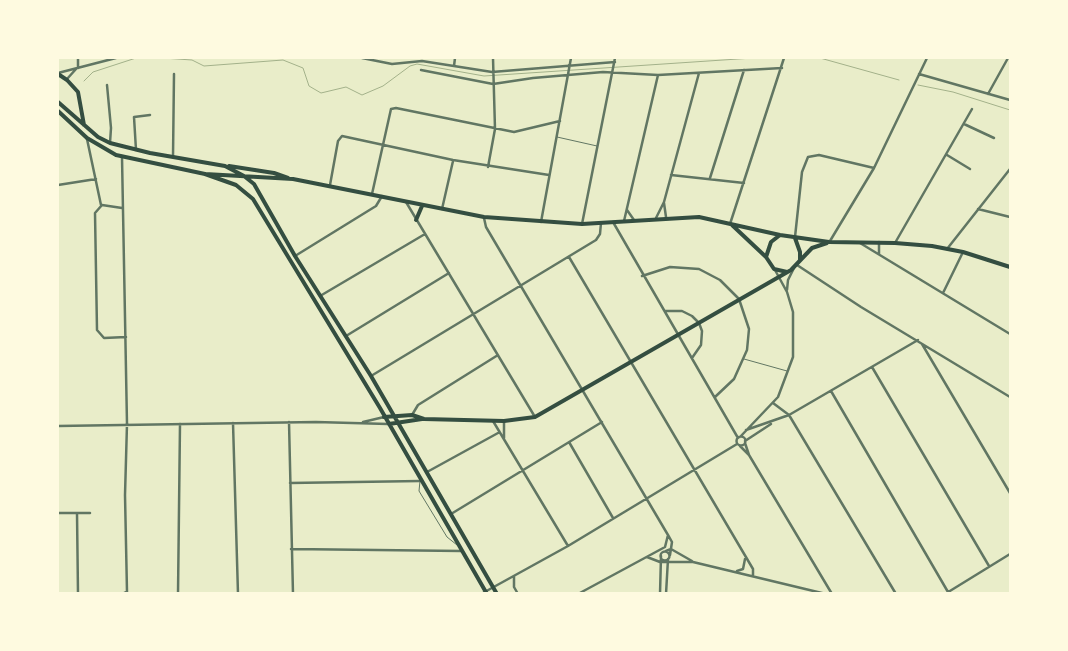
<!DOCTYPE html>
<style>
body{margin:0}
#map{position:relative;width:1068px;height:651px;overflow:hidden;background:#e9edc9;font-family:Raleway,sans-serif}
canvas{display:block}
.frame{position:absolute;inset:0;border:59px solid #fefae0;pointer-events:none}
</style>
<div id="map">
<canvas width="1068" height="651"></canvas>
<div class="frame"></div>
</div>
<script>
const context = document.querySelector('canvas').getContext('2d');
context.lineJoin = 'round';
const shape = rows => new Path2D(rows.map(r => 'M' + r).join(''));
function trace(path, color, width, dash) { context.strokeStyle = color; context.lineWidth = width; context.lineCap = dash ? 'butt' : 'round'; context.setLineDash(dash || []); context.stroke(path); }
const stream = shape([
 [163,58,192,60,204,66,283,60,303,68,309,86,321,93,346,87,362,95,383,86,410,66,417,64,484,76,753,58],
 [820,58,899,80],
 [84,81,93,72,136,58],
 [918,85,953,92,1010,110]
]);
const service = shape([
 [557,137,597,146],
 [744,359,787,371],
 [420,481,419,491,447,537,457,545]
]);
const minor = shape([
 [362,58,392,64,422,61,492,72,615,62],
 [454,66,455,58],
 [78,68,78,58],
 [421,70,493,84,533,78,603,72,658,75,782,68],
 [58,73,116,58],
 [919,74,1010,100],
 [67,79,76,69],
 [107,85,111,128,110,143],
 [988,94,1008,58],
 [964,124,994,138],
 [87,139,101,205],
 [136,150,134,117,150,115],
 [947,155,970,169],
 [122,157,127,424,125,495,127,592],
 [173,157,174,74],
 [488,167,495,129,493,58],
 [671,175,744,183],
 [710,178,744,70],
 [58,185,96,179],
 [330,185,338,141,342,136,453,160,549,175],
 [372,194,391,109,396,108,514,132,560,121],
 [406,202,535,417],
 [664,203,666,217],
 [102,205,95,213,97,330,104,338,126,337],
 [102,205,122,208],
 [442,209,453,161],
 [978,209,1010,217],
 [627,210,634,220],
 [484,218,486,227,668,535,672,542,670,555],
 [656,218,664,202,699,73],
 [624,221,658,75],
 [541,222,571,58],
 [613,222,738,438],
 [582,224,615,58],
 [730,224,784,58],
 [795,237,802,172,808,157,819,155,874,168],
 [830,241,874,168,927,58],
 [860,243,1010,334],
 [895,243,972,109],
 [947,249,1010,169],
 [879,254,879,242],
 [295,256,376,206,382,196],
 [569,257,753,569,753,575],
 [797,265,861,307,1010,397],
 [642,276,670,267,699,269,720,280,739,299,749,329,747,350,734,379,715,397],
 [787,290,788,280,794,268],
 [943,293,963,252],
 [320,296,425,234],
 [665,311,682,311,692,316,699,323,702,331,701,345,692,358],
 [346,336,449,273],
 [922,344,1010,493],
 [872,367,989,566],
 [371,376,596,240,600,234,601,223],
 [831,391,948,592],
 [773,403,789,415,896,594],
 [412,415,418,405,498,355],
 [493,421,568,546],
 [289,422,293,594],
 [363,422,384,417],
 [233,423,238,594],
 [58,426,316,422,388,424],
 [746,430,789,415,918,340],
 '736.5 441a4.5 4.5 0 1 1 9 0a4.5 4.5 0 1 1-9 0Z',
 [740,437,778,397,793,357,793,312,787,292,775,270],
 [504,438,504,421],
 [745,441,771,424],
 [569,442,613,518],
 [745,443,749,455,832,594],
 [740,446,749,455],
 [427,472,498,433],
 [290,483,420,481],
 [58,513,90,513],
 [77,513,78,594],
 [451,514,602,422],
 [291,549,461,551],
 [666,551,671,549,692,561],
 '660.5 556a4.5 4.5 0 1 1 9 0a4.5 4.5 0 1 1-9 0Z',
 [647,557,660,562,693,562,826,594],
 [737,571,743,569,745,559],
 [514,576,514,587,518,594],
 [122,594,126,592,129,594],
 [178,594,180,424],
 [481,594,568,546,737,444],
 [578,594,665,547,668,535],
 [660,594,661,556],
 [666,594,668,559],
 [945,594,1010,554]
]);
const secondary = shape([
 [58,74,67,80,78,92,84,125],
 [58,102,98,137,110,143,150,153,225,166,244,176,254,184,295,256,371,376,497,594],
 [58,111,87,138,116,155,205,174,236,185,253,199,380,408,487,594],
 [229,166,274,173,288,178],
 [205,174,293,179,484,217,582,224,699,217,780,235,829,242,895,243,932,246,963,252,1010,267],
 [416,220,422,206],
 [732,225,766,257,774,269,787,272],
 [795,238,800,252,800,260],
 [766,257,771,242,780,235],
 [384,417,412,415,424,419,504,421,535,417,791,270,812,248,827,243],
 [389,424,422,419]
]);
trace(stream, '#a3b18a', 1);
trace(service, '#617663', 1);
trace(minor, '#617663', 2.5);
trace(secondary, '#344e41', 4);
</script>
